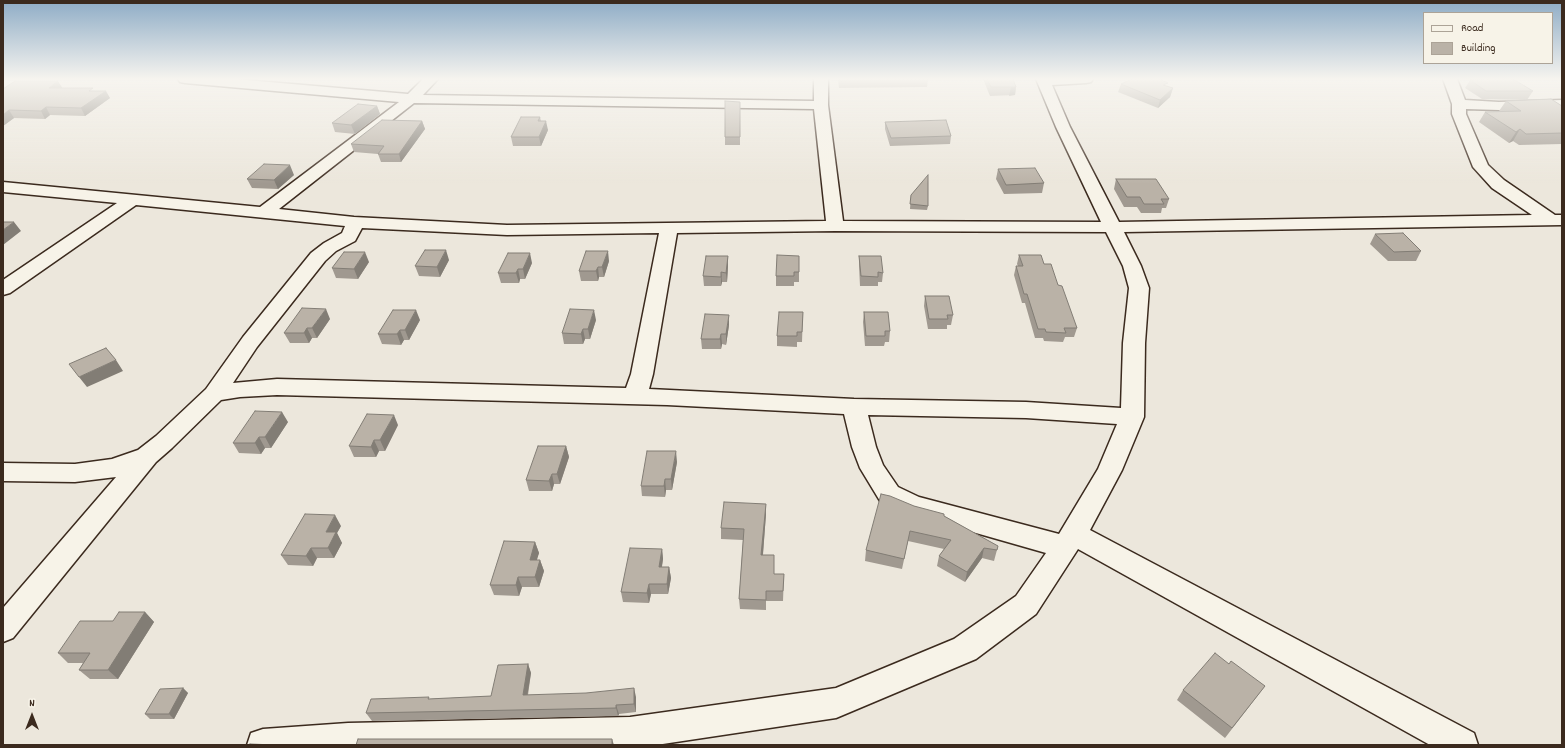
<!DOCTYPE html>
<style>
body{margin:0}
#map{position:relative;width:1565px;height:748px;overflow:hidden;background:#ece7dc;font-family:Dekko,sans-serif}
canvas{display:block}
.frame{position:absolute;inset:0;border:4px solid #3b2a1e;pointer-events:none}
.legend{position:absolute;left:1423px;top:12px;width:130px;height:52px;box-sizing:border-box;background:#f7f3e8;border:1px solid #aca397;margin:0;padding:5px 7px;list-style:none;font-size:12px;color:#3b2a1e}
.legend li{display:flex;align-items:center;gap:8px;height:20px}
.legend b{width:20px;border:1px solid #aca397}
.north{position:absolute;left:12px;top:696px;width:40px;height:40px;-webkit-text-stroke:3px #f7f3e8;paint-order:stroke;rotate:0deg;font-size:11px;font-weight:700;line-height:16px;text-align:center;color:#3b2a1e}
.north::after{content:'';display:block;margin:auto;width:14px;height:18px;background:#3b2a1e;clip-path:polygon(50% 0,100% 100%,50% 72%,0 100%)}
</style>
<div id="map">
<canvas width="1565" height="748"></canvas>
<div class="frame"></div>
<ul class="legend">
<li><b style="height:5px;background:#f7f3e8"></b>Road</li>
<li><b style="height:11px;background:#bab2a7"></b>Building</li>
</ul>
<div class="north">N</div>
</div>
<script>
const context = document.querySelector('canvas').getContext('2d');
context.lineJoin = 'round';
const shape = rows => new Path2D(rows.map(r => 'M' + r).join(''));
function trace(path, color, width, dash) { context.strokeStyle = color; context.lineWidth = width; context.lineCap = dash ? 'butt' : 'round'; context.setLineDash(dash || []); context.stroke(path); }
function paint(path, color) { context.fillStyle = color; context.fill(path, 'evenodd'); }
const minor = shape([
 [178,79,234,79,408,94,423,79,438,79,423,95,814,101,814,79,828,79,828,105,843,221,1101,222,1056,127,1036,79,1093,79,1091,82,1086,83,1052,85,1070,127,1119,222,1532,215,1492,188,1473,167,1452,114,1452,104,1443,79,1457,79,1465,100,1499,102,1562,100,1562,108,1499,110,1466,109,1466,114,1488,165,1504,180,1555,215,1562,215,1562,225,1124,232,1141,266,1149,288,1145,343,1144,417,1122,470,1090,530,1474,733,1478,745,1430,745,1078,549,1036,614,976,659,836,718,656,745,247,745,251,733,263,729,348,723,630,717,836,688,954,639,1016,596,1046,553,913,515,880,501,860,468,852,447,844,414,667,405,277,395,240,397,221,400,172,448,156,462,13,638,3,642,3,608,116,477,75,482,3,481,3,463,75,464,112,459,138,450,156,436,206,389,243,337,311,253,324,243,342,233,345,226,136,205,10,293,3,295,3,280,117,203,3,192,3,182,260,207,399,102,185,83,180,82,178,79],
 [414,103,814,109,826,221,507,225,354,217,279,209,414,103],
 [362,228,507,235,659,233,631,374,626,388,277,379,233,383,257,347,325,261,336,251,355,241,362,228],
 [835,231,1106,232,1123,266,1129,288,1123,343,1121,408,1026,402,854,399,649,389,653,374,677,233,835,231],
 [868,415,1026,418,1117,424,1098,469,1059,534,919,497,898,487,883,465,876,447,868,415]
]);
const wall = shape([
 [838,79,927,79,928,80,927,87,839,88],
 [983,79,1013,79,1016,87,1015,95,990,96],
 [1470,80,1533,91,1527,100,1482,99,1465,88],
 [1121,84,1167,86,1173,88,1170,97,1158,108,1118,92],
 [62,88,94,91,110,98,85,116,50,115,45,119,14,118,3,126,3,89],
 [1506,101,1562,106,1562,144,1519,145,1513,141,1509,143,1479,122,1485,112,1499,111],
 [377,106,380,114,355,134,335,132,332,123],
 [740,109,740,145,725,145,725,137],
 [540,117,541,121,548,130,541,146,513,146,511,137],
 [422,121,425,129,401,162,381,162,378,154,354,152,351,144],
 [885,122,951,136,950,144,890,146,885,129],
 [998,169,1044,183,1042,193,1004,194,996,179],
 [294,175,278,189,252,188,247,179],
 [1116,179,1169,199,1166,208,1162,208,1161,213,1141,213,1137,207,1124,207,1114,189],
 [911,195,928,206,927,210,910,209],
 [1375,234,1421,251,1416,261,1388,261,1370,244],
 [1019,255,1044,264,1058,285,1077,328,1074,337,1065,337,1063,342,1044,341,1043,338,1035,338,1025,303,1022,303,1014,275,1016,266,1018,266,1017,264],
 [728,256,728,266,727,282,722,282,721,286,704,286,703,276],
 [799,256,799,282,794,282,794,286,776,286,776,276],
 [859,256,883,273,882,282,878,282,878,286,860,286,859,265],
 [449,260,440,277,419,276,415,266],
 [609,261,604,277,599,277,598,281,581,281,579,271],
 [369,262,358,279,336,278,332,268],
 [532,263,525,279,520,279,519,283,501,283,498,273],
 [925,296,953,315,951,325,947,325,947,329,928,329,924,306],
 [803,312,802,342,797,342,797,347,777,346,777,336],
 [864,312,890,331,889,342,885,342,884,346,865,346,863,322],
 [330,319,317,338,312,338,309,343,290,343,284,333],
 [420,320,409,340,404,340,401,345,382,344,378,334],
 [596,320,590,339,585,339,583,344,564,344,562,333],
 [729,325,726,345,722,344,721,349,702,349,701,339],
 [288,422,271,448,265,448,261,454,239,453,233,443],
 [398,425,385,451,379,451,376,457,354,457,349,446],
 [566,446,569,457,560,484,554,484,552,491,529,491,526,480],
 [677,462,672,490,666,490,665,497,642,496,641,486],
 [766,504,766,514,763,555,774,574,784,574,783,601,766,601,766,610,740,609,739,599,743,540,721,539,721,528],
 [914,506,944,516,998,546,994,561,982,558,965,582,937,566,939,556,944,549,908,541,902,569,865,561,866,550],
 [341,526,337,533,342,543,334,558,317,558,313,566,288,565,281,555],
 [535,542,539,553,536,560,540,560,544,571,539,587,522,587,519,596,494,595,490,585],
 [662,549,663,559,662,567,669,567,671,578,668,594,651,594,649,603,623,602,621,592],
 [145,612,154,622,118,679,90,679,79,670,83,663,68,663,58,653,113,621],
 [528,664,531,673,528,695,636,697,636,712,619,714,618,716,372,721,366,713,430,699,491,696],
 [1229,664,1265,686,1225,738,1177,700,1183,690],
 [183,688,188,693,174,719,150,719,145,714]
]);
const shadedWall = shape([
 [58,81,63,89,49,88],
 [1011,87,1016,87,1015,95,1009,96],
 [1173,88,1170,97,1158,108,1160,100],
 [106,91,110,98,85,116,81,108],
 [377,106,380,114,355,134,351,125],
 [46,107,50,115,45,119,41,111],
 [9,110,14,118,3,126,3,115],
 [422,121,425,129,401,162,399,154],
 [546,121,548,130,541,146,539,137],
 [1520,129,1513,141,1509,143,1516,132],
 [290,165,294,175,278,189,274,180],
 [14,222,21,231,3,245,3,230],
 [446,250,449,260,440,277,437,267],
 [608,251,609,261,604,277,602,267],
 [365,252,369,262,358,279,354,269],
 [530,253,532,263,525,279,523,269],
 [728,256,728,266,727,282,726,273],
 [598,267,599,277,598,281,596,271],
 [518,269,520,279,519,283,516,273],
 [721,272,722,282,721,286],
 [326,309,330,319,317,338,312,328],
 [416,310,420,320,409,340,405,330],
 [594,310,596,320,590,339,588,329],
 [729,315,729,325,726,345,726,334],
 [307,328,312,338,309,343,304,333],
 [583,329,585,339,583,344,581,334],
 [400,330,404,340,401,345,397,334],
 [721,334,722,344,721,349,720,339],
 [116,360,123,371,87,387,79,377],
 [282,412,288,422,271,448,265,437],
 [394,415,398,425,385,451,380,440],
 [259,437,265,448,261,454,255,443],
 [374,440,379,451,376,457,371,447],
 [566,446,569,457,560,484,557,474],
 [676,451,677,462,672,490,671,479],
 [552,474,554,484,552,491,549,481],
 [665,479,666,490,665,497,664,486],
 [766,504,766,514,762,565,761,555],
 [335,515,341,526,337,533,342,543,334,558,328,548,326,532],
 [535,542,539,553,534,570,530,560],
 [311,548,317,558,313,566,306,556],
 [984,548,982,558,965,582,967,572],
 [662,549,663,559,660,577,659,567],
 [540,560,544,571,539,587,535,577],
 [669,567,671,578,668,594,667,584],
 [518,577,522,587,519,596,516,585],
 [649,584,651,594,649,603,647,593],
 [145,612,154,622,118,679,108,670],
 [528,664,531,673,526,703,523,695],
 [183,688,188,693,174,719,169,714],
 [634,688,636,697,636,712,634,704],
 [616,705,619,714,618,716,616,708],
 [612,739,614,745,612,745]
]);
const building = shape([
 [839,79,927,79,928,80,839,81,839,79],
 [987,79,1013,79,1016,87,991,87,987,79],
 [1132,79,1160,79,1168,83,1163,85,1173,88,1160,100,1121,84,1132,79],
 [1487,79,1513,79,1533,91,1486,91,1470,80,1487,79],
 [15,81,58,81,49,88,93,88,89,91,106,91,81,108,46,107,41,111,9,110,3,115,3,89,15,81],
 [1551,99,1562,106,1562,133,1526,134,1520,129,1516,132,1485,112,1521,111,1506,101,1551,99],
 [725,101,740,102,740,137,725,137,725,101],
 [358,104,377,106,351,125,332,123,358,104],
 [521,117,540,117,538,121,546,121,539,137,511,137,521,117],
 [382,120,422,121,399,154,378,154,384,146,351,144,382,120],
 [946,120,951,136,891,138,885,122,946,120],
 [264,164,290,165,274,180,247,179,264,164],
 [1035,168,1044,183,1006,185,998,169,1035,168],
 [928,175,928,206,910,204,911,195,928,175],
 [1116,179,1156,179,1169,199,1161,199,1164,204,1144,204,1140,197,1127,197,1116,179],
 [3,222,14,222,3,230,3,222],
 [1403,233,1421,251,1394,252,1375,234,1403,233],
 [425,250,446,250,437,267,415,266,425,250],
 [586,251,608,251,602,267,598,267,596,271,579,271,586,251],
 [344,252,365,252,354,269,332,268,344,252],
 [508,253,530,253,523,269,518,269,516,273,498,273,508,253],
 [777,255,799,256,799,272,794,272,794,276,776,276,777,255],
 [1019,255,1041,255,1044,264,1051,264,1058,285,1062,286,1077,328,1064,328,1066,333,1046,332,1045,329,1038,329,1027,294,1024,294,1016,266,1023,266,1019,255],
 [706,256,728,256,726,273,721,272,721,277,703,276,706,256],
 [859,256,881,256,883,273,878,272,878,277,861,276,859,256],
 [925,296,949,296,953,315,947,315,948,319,929,319,925,296],
 [302,308,326,309,312,328,307,328,304,333,284,333,302,308],
 [570,309,594,310,588,329,583,329,581,334,562,333,570,309],
 [393,310,416,310,405,330,400,330,397,334,378,334,393,310],
 [779,312,803,312,802,332,797,332,797,336,777,336,779,312],
 [864,312,888,312,890,331,885,331,885,336,866,336,864,312],
 [705,314,729,315,726,334,721,334,720,339,701,339,705,314],
 [106,348,116,360,79,377,69,364,106,348],
 [255,411,282,412,265,437,259,437,255,443,233,443,255,411],
 [367,414,394,415,380,440,374,440,371,447,349,446,367,414],
 [538,446,566,446,557,474,552,474,549,481,526,480,538,446],
 [647,451,676,451,671,479,665,479,664,486,641,486,647,451],
 [881,494,890,496,914,506,944,514,944,516,998,546,997,550,984,548,967,572,939,556,951,540,910,531,904,559,866,550,881,494],
 [724,502,766,504,761,555,774,555,774,574,784,574,783,591,766,591,766,600,739,599,744,529,721,528,724,502],
 [305,514,335,515,326,532,336,532,328,548,311,548,306,556,281,555,305,514],
 [504,541,535,542,530,560,540,560,535,577,518,577,516,585,490,585,504,541],
 [630,548,662,549,659,567,669,567,667,584,649,584,647,593,621,592,630,548],
 [119,612,145,612,108,670,79,670,90,653,58,653,80,621,113,621,119,612],
 [1215,653,1229,664,1231,661,1265,686,1232,728,1183,690,1215,653],
 [528,664,523,695,586,693,634,688,634,704,616,705,616,708,366,713,371,699,429,697,428,699,491,696,498,665,528,664],
 [183,688,169,714,145,714,160,689,183,688],
 [358,739,612,739,612,745,356,745,358,739],
 [250,744,274,745,250,745,250,744]
]);
trace(minor, '#3b2a1e', 3);
paint(minor, '#f7f3e8');
paint(wall, '#a09990');
paint(shadedWall, '#827d75');
paint(building, '#bab2a7');
trace(building, '#827d75', 1);
const sky = context.createLinearGradient(0, 0, 0, 184);
sky.addColorStop(0, '#8eacc6');
sky.addColorStop(0.43, '#f6f4ef');
sky.addColorStop(1, '#f6f4ef00');
context.fillStyle = sky;
context.fillRect(0, 0, 1565, 184);
</script>
